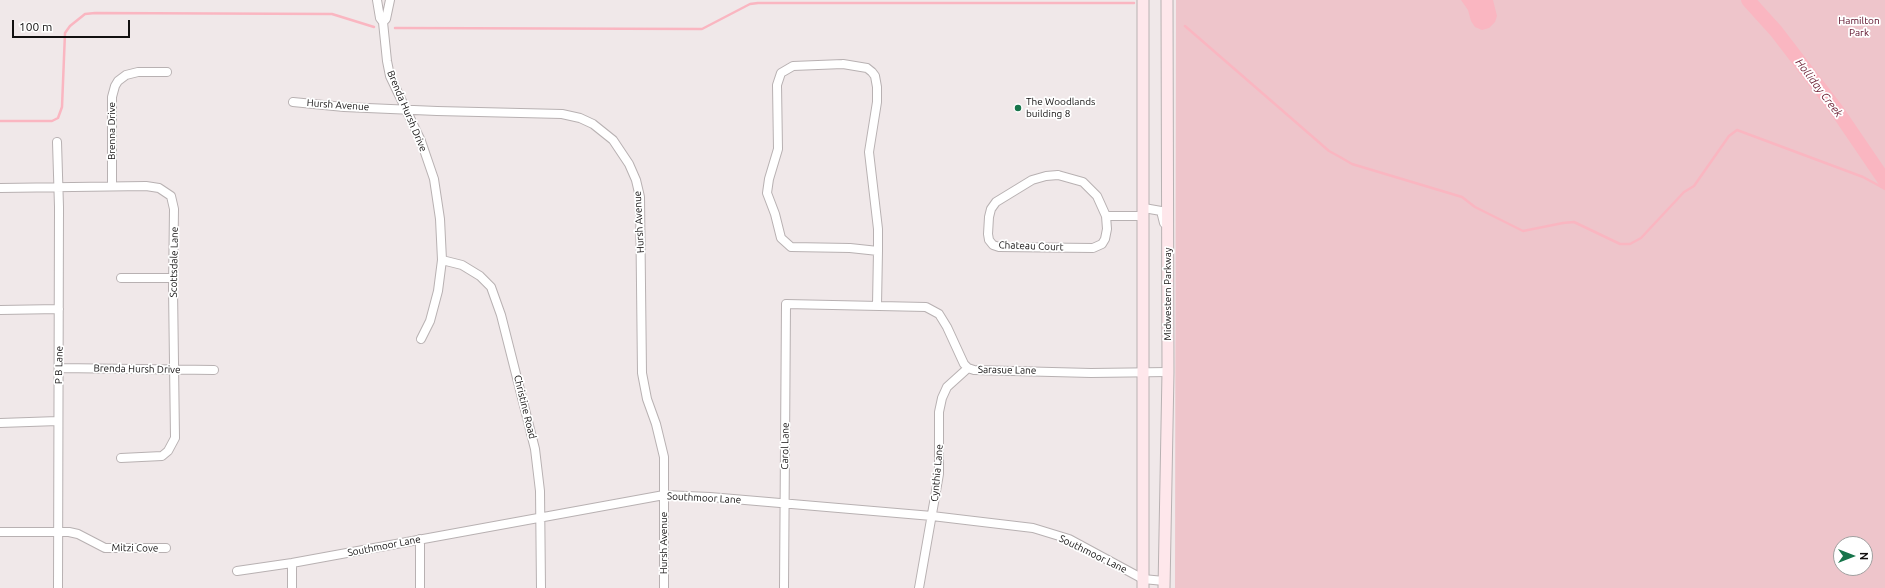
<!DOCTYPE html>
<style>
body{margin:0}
#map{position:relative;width:1885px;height:588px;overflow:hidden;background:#f0e8e9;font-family:Ubuntu,sans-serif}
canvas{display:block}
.north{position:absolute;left:1833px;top:536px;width:40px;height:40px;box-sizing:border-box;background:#fff;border:1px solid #a09f9f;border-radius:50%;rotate:90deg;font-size:11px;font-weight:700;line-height:16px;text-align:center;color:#121010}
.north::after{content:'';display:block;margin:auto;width:14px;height:18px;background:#17754b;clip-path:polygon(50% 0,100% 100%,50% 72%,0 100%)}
.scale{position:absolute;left:12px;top:20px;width:118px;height:18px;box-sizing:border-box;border:2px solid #121010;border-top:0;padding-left:5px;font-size:12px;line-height:14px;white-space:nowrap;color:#121010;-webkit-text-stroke:3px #fff;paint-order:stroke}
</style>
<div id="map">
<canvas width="1885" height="588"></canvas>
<div class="north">N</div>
<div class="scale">100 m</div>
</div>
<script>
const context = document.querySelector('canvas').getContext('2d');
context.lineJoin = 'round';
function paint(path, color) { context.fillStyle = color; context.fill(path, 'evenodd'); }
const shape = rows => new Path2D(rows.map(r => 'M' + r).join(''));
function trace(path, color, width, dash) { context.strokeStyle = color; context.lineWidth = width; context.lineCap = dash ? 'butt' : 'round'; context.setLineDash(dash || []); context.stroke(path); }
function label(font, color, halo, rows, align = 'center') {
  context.font = font + ' Ubuntu,sans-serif'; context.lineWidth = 3.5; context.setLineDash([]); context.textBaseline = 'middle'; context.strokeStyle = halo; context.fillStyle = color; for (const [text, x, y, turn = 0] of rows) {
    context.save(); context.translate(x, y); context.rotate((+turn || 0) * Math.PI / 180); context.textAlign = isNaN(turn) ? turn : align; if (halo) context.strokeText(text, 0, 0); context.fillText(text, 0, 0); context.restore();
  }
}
const green = shape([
 [1176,0,1885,0,1885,588,1175,588],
 [1841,544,1865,544,1865,568,1841,568]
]);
const water = shape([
 [1461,0,1493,0,1497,16,1495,22,1489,28,1482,30,1475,27,1471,21,1468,10]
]);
const stream = shape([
 [1185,26,1329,151,1340,157,1352,164,1462,197,1475,207,1523,231,1563,223,1574,222,1620,244,1630,244,1641,238,1684,192,1694,186,1729,136,1737,130,1863,177,1885,189],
 [395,28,702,29,750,4,758,3,1134,3],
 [0,121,52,121,58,118,62,107,65,33,70,26,85,14,95,13,332,14,374,27]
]);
const river = shape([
 [1748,0,1776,31,1836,109,1885,181]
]);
const street = shape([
 [377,0,380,18,383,22],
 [390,0,386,19,383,22,387,61,390,76,421,141,434,179,440,219,442,260,438,291,430,321,421,339],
 [843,64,867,68,872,72,875,76,877,87,877,102,869,152,878,229,878,251,850,248,791,247,781,238,775,214,767,193,769,179,778,149,777,85,781,73,793,66,843,64],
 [293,102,344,107,437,111,562,114,580,118,593,124,613,140,629,164,636,180,640,197,642,373,647,399,656,424,664,457,664,588],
 [57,142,59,207,58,588],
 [1058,175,1083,182,1097,196,1106,216,1107,229,1105,239,1102,244,1093,248,999,247,993,245,989,240,988,234,989,217,991,209,996,202,1032,180,1046,176,1058,175],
 [112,185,112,97,115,86,118,81,126,75,138,72,167,72],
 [0,188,146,186,159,188,171,196,174,209,173,288,175,438,168,451,162,456,121,458],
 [1144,208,1161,211,1164,223],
 [1106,216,1144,216],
 [442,260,462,265,480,276,491,287,501,315,535,449,540,491,541,588],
 [121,278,173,278],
 [877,305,878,251],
 [0,310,59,309],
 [59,368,214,370],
 [0,423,58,421],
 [0,532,69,532,78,534,105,548,166,548],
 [292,563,292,588],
 [237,571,292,563,664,495,710,497,932,516,1033,528,1069,539,1143,579,1164,581],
 [420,588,420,539],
 [784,588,786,304,926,307,939,314,947,327,964,364,968,368,974,370,1091,373,1168,372],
 [919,588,939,474,939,412,942,398,947,387,968,368]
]);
const secondary = shape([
 [1143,588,1143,0],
 [1164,588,1168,372,1167,0]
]);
const markers = [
 [1018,108,4,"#17754b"]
];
const parkNames = [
 ["Hamilton",1859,21],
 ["Park",1859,33]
];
const poiNames = [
 ["The Woodlands",1026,102],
 ["building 8",1026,114]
];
const streetNames = [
 ["Hursh Avenue",338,105,4],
 ["Brenda Hursh Drive",407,111,67],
 ["Brenna Drive",112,131,-90],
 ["Hursh Avenue",639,222,-93],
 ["Chateau Court",1031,246,2],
 ["Scottsdale Lane",174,262,-89],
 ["Midwestern Parkway",1168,294,-90],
 ["P B Lane",59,365,-89],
 ["Brenda Hursh Drive",137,369,1],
 ["Sarasue Lane",1007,370,1],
 ["Christine Road",525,407,76],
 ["Carol Lane",785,446,-89],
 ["Cynthia Lane",937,473,-85],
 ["Southmoor Lane",704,498,3],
 ["Hursh Avenue",664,543,-90],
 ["Southmoor Lane",384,546,-11],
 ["Mitzi Cove",135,548,1],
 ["Southmoor Lane",1093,554,26]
];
const waterNames = [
 ["Holliday Creek",1819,88,53]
];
paint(green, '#eec5cb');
paint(water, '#fab6c1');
trace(stream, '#fab6c1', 2.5);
trace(river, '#fab6c1', 14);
trace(street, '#b8b1b2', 10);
trace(secondary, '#b8b1b2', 13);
trace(street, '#fff', 8);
trace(secondary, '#fee7eb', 11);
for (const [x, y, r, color] of markers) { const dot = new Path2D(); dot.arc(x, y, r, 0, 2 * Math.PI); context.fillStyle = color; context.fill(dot); trace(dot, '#fff', 1.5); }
label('10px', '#570823', '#fff', parkNames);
label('10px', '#121010', '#fff', poiNames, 'left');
label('10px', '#121010', '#fff', streetNames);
label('italic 11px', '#6b1e32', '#fff', waterNames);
</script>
